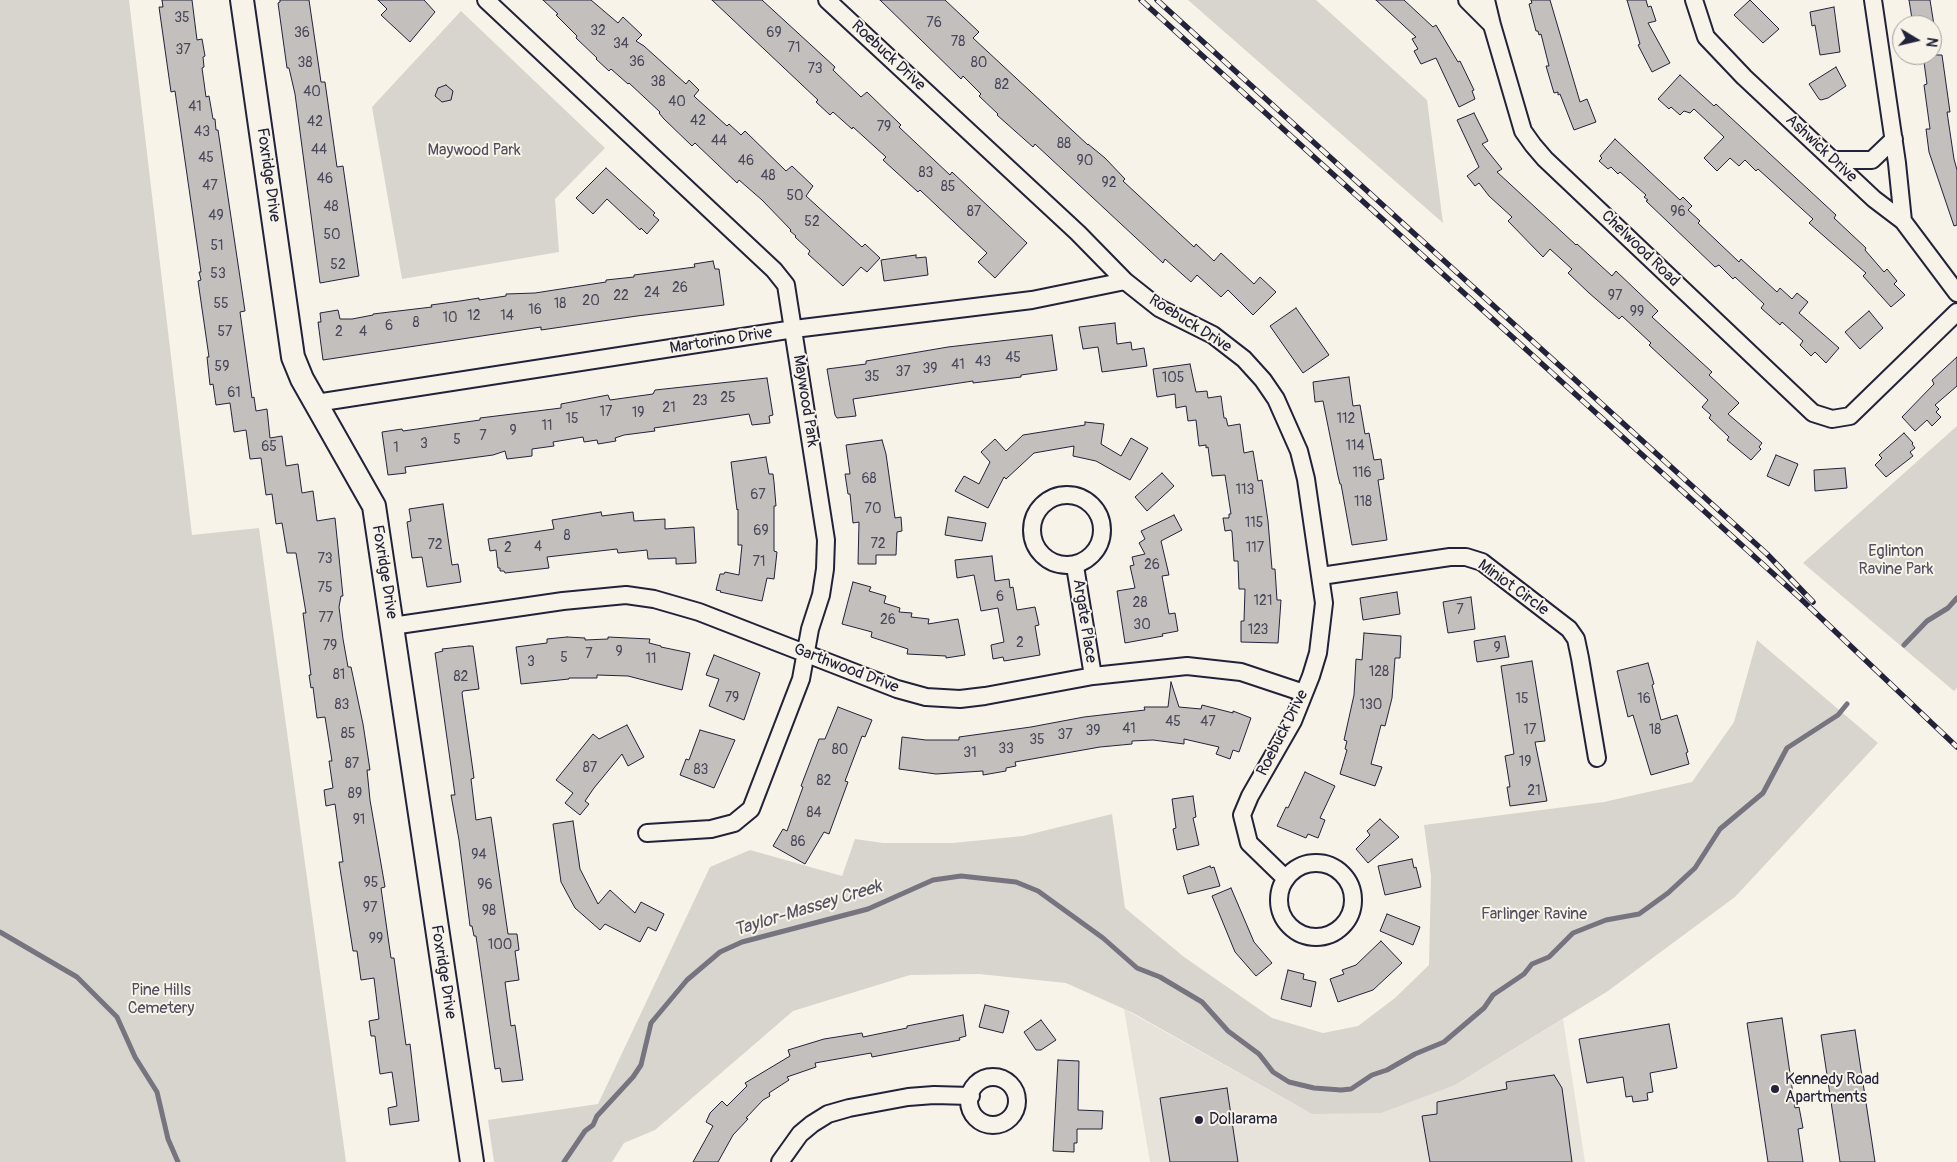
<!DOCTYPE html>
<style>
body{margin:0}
#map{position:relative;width:1957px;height:1162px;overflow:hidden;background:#f7f3e8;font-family:Pangolin,sans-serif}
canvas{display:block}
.north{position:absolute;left:1892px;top:15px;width:50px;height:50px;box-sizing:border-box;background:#f7f3e8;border:1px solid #a29fa3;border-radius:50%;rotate:99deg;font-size:14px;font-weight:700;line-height:20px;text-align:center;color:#22223b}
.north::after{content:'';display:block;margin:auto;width:18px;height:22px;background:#22223b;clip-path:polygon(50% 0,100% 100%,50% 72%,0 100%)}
</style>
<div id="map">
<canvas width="1957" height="1162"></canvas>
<div class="north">N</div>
</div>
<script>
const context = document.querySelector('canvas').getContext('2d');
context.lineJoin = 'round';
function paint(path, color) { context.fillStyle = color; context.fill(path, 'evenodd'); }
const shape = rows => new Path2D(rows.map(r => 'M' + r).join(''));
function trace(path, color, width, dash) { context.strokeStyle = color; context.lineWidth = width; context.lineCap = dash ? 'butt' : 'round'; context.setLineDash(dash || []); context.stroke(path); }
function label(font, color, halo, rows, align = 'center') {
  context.font = font + ' Pangolin,sans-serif'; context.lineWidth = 4; context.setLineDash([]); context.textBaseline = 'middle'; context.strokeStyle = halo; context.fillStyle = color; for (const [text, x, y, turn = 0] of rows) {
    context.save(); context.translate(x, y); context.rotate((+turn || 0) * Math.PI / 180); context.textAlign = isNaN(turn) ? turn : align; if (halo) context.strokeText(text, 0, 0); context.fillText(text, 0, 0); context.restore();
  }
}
const built = shape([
 [1124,1009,1312,1114,1455,1085,1563,1019,1585,1162,1150,1162]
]);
const green = shape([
 [0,0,129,0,192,535,259,528,346,1162,0,1162],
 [1188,0,1316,0,1427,100,1443,223],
 [461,11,605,148,555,199,559,252,402,279,372,107],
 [1957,426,1957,688,1954,691,1803,563],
 [1757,640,1878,743,1735,897,1608,991,1455,1085,1381,1113,1312,1114,1133,1013,1066,983,979,974,910,975,793,1011,655,1130,624,1143,612,1162,494,1162,488,1120,598,1104,710,867,750,850,842,876,855,839,883,843,953,843,1023,836,1112,814,1125,908,1184,957,1272,1018,1323,1033,1358,1026,1395,998,1429,965,1431,876,1424,825,1604,802,1692,782,1734,722]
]);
const stream = shape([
 [1904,645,1927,621,1948,608,1957,598],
 [0,932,77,977,117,1017,135,1057,157,1092,168,1139,178,1162],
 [564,1162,585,1131,593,1125,597,1116,633,1077,641,1065,651,1023,687,980,720,952,742,942,868,909,933,880,961,876,1016,882,1038,891,1103,938,1137,968,1160,977,1202,1002,1228,1031,1259,1054,1273,1072,1289,1082,1314,1088,1341,1090,1351,1089,1372,1075,1387,1070,1415,1054,1444,1042,1484,1008,1493,995,1524,974,1532,964,1549,957,1573,933,1606,920,1639,914,1668,893,1695,868,1720,829,1763,793,1787,748,1838,715,1847,704]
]);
const building = shape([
 [162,0,192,0,197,40,202,39,205,56,203,57,204,67,202,68,206,97,209,96,213,119,215,119,216,130,218,130,245,311,240,312,252,398,254,397,256,411,267,409,270,438,282,436,286,466,298,464,302,493,313,491,317,521,335,518,343,596,341,596,339,607,343,639,348,667,351,667,363,724,370,770,367,770,370,800,385,887,381,888,391,958,394,958,406,1045,410,1044,419,1121,390,1125,388,1108,397,1106,392,1072,380,1074,375,1036,371,1036,369,1021,379,1019,374,978,361,980,357,951,353,951,339,862,343,862,335,804,326,806,324,790,333,788,329,761,332,761,325,717,317,718,313,687,311,688,309,675,311,675,303,613,306,613,296,553,287,553,282,523,276,524,272,494,266,495,261,458,250,459,246,430,234,432,230,403,216,405,213,384,210,385,207,357,209,357,198,281,201,280,199,272,201,272,175,91,171,92,159,7,163,7,162,0],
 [280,0,309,0,321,82,325,82,337,167,343,166,359,276,320,283,295,94,289,68,287,68,278,3,280,2,280,0],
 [378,0,424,0,435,12,410,42,381,15,387,9,378,0],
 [543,0,591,0,618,23,623,17,642,35,636,41,644,46,686,84,689,80,699,90,694,96,696,98,727,126,729,124,741,135,745,131,786,171,792,166,813,186,806,196,862,247,865,244,880,258,867,272,861,267,843,286,808,254,810,251,795,237,796,236,790,231,791,230,762,200,739,180,737,183,695,143,692,146,664,119,659,113,660,112,629,83,628,84,611,69,609,71,596,59,597,58,576,38,577,36,556,15,558,14,543,0],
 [712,0,762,0,835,67,833,70,861,97,867,92,901,125,899,127,950,175,952,172,1027,243,995,278,978,262,987,253,971,238,920,190,918,192,883,160,886,157,853,127,852,129,833,112,830,115,816,102,818,100,712,0],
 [880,0,945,0,979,32,973,38,1088,145,1088,144,1105,158,1125,179,1123,181,1194,247,1196,244,1214,261,1221,253,1254,284,1260,277,1276,292,1253,315,1228,290,1221,297,1197,275,1191,282,1165,259,1163,263,1035,144,1033,147,997,115,998,114,979,96,981,94,963,76,961,79,880,0],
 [1376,0,1404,0,1433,27,1436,25,1458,62,1460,61,1474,90,1472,91,1475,99,1459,107,1436,58,1421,64,1414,51,1418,49,1412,39,1416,37,1376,0],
 [1531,0,1550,0,1580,102,1587,99,1596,122,1574,130,1560,94,1558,95,1558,92,1554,93,1546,66,1549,66,1541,34,1539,35,1538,31,1536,31,1529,4,1532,3,1531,0],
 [1627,0,1646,0,1648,7,1651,6,1656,21,1648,23,1670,63,1652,72,1638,45,1640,44,1627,0],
 [1750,0,1779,29,1763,43,1734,15,1750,0],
 [1909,0,1930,0,1934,25,1913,25,1909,0],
 [1834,7,1840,52,1820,55,1815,25,1812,26,1810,12,1834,7],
 [1923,55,1942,55,1950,112,1947,112,1954,159,1957,170,1957,225,1954,226,1929,152,1926,129,1930,129,1924,85,1927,84,1923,55],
 [1836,67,1846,86,1828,98,1821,100,1819,99,1809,84,1836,67],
 [1680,75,1714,106,1716,104,1836,215,1834,218,1866,248,1865,250,1884,272,1887,269,1897,281,1894,284,1905,295,1891,307,1863,276,1866,273,1809,223,1813,219,1758,169,1756,171,1745,160,1739,166,1730,158,1717,171,1704,158,1724,137,1694,109,1690,113,1684,111,1680,115,1671,107,1669,109,1658,99,1680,75],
 [446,85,453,91,451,100,442,102,435,96,438,88,446,85],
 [1474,113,1488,141,1482,144,1502,169,1497,172,1576,245,1577,244,1612,276,1616,271,1658,311,1652,317,1712,372,1709,375,1739,403,1728,414,1762,443,1759,447,1761,449,1751,460,1727,440,1729,437,1709,418,1711,415,1702,407,1708,400,1649,345,1651,343,1622,316,1619,319,1589,293,1568,273,1572,269,1550,249,1543,257,1508,221,1512,217,1489,196,1479,183,1475,186,1467,176,1479,167,1457,120,1474,113],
 [1615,139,1680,200,1683,197,1692,206,1688,210,1700,221,1698,223,1739,262,1741,259,1777,292,1780,288,1792,299,1797,293,1808,302,1799,313,1839,348,1826,363,1815,352,1811,356,1800,345,1803,341,1782,322,1780,325,1761,308,1764,304,1735,277,1733,279,1719,265,1715,267,1646,201,1648,200,1644,197,1646,195,1620,172,1618,174,1611,167,1608,169,1599,161,1602,158,1600,156,1615,139],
 [606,168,655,213,653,215,659,220,647,234,641,228,640,230,607,199,593,214,576,198,606,168],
 [916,255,916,258,926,257,928,275,884,281,881,260,916,255],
 [713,261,715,269,719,269,724,305,637,316,541,330,541,327,323,360,318,322,321,322,320,313,338,310,340,319,352,319,373,315,373,314,432,307,431,305,460,301,479,298,479,300,506,296,506,294,535,293,606,282,606,280,634,277,634,275,695,267,694,264,713,261],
 [1296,308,1329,355,1303,373,1270,326,1296,308],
 [1869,311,1883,328,1860,349,1845,332,1869,311],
 [1115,323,1117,344,1131,342,1132,350,1144,348,1147,366,1102,372,1098,347,1083,349,1079,327,1115,323],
 [1052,335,1057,370,1021,375,1021,377,973,383,973,381,853,399,856,416,837,418,835,415,827,369,866,364,866,361,948,347,1052,335],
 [1957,357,1957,386,1935,405,1939,409,1936,412,1941,417,1932,426,1927,420,1915,431,1902,417,1934,384,1932,380,1957,357],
 [1190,364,1196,392,1207,391,1208,398,1221,396,1224,418,1226,418,1228,426,1240,424,1244,453,1253,451,1258,481,1262,480,1268,521,1272,569,1275,569,1277,600,1281,600,1278,643,1241,642,1241,621,1244,621,1245,589,1239,589,1238,561,1234,561,1232,532,1231,530,1225,531,1223,518,1229,518,1229,514,1231,514,1225,475,1212,476,1208,447,1206,448,1206,445,1199,446,1196,420,1188,421,1186,406,1176,408,1175,394,1157,397,1153,369,1190,364],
 [1349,377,1353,406,1360,405,1365,434,1369,433,1374,460,1381,459,1384,479,1378,480,1387,540,1352,545,1341,484,1340,484,1338,476,1323,401,1315,402,1313,382,1349,377],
 [767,378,773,415,769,416,770,423,752,425,749,414,654,428,655,431,624,435,615,438,616,441,598,444,597,440,584,442,583,437,553,442,554,446,532,449,532,456,507,459,505,451,493,455,405,467,406,473,388,475,382,432,402,429,403,431,480,420,480,418,561,408,561,404,608,395,610,400,653,394,655,390,767,378],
 [1085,422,1104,424,1101,444,1121,456,1131,438,1148,448,1130,480,1096,461,1073,456,1074,446,1034,453,1006,479,1004,477,988,508,955,491,964,476,979,484,990,462,981,452,995,439,1006,451,1023,435,1085,425,1085,422],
 [1904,433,1913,443,1912,444,1915,448,1910,452,1913,456,1886,477,1875,465,1882,458,1879,455,1904,433],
 [882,440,886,454,895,518,901,517,902,531,897,532,896,555,876,555,876,564,858,564,859,522,853,523,850,494,848,494,845,474,850,474,846,445,882,440],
 [1776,455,1798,464,1789,486,1767,476,1776,455],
 [766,457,769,474,773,474,774,482,776,506,774,506,774,551,777,552,774,579,767,578,762,601,720,592,721,591,716,590,720,574,724,574,725,572,739,575,742,545,738,545,738,509,737,510,731,462,766,457],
 [1845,468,1847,488,1815,491,1814,470,1845,468],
 [1162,473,1174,486,1147,511,1135,497,1162,473],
 [443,504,452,565,458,564,461,582,427,587,422,557,412,558,407,522,411,521,409,509,443,504],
 [601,512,602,516,633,512,634,521,665,519,665,529,694,527,696,563,676,564,676,558,648,559,647,550,618,553,617,549,547,557,549,568,505,573,504,571,500,571,500,568,498,568,496,550,490,551,488,539,554,529,552,520,601,512],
 [1174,515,1182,530,1161,541,1169,575,1162,576,1169,614,1175,613,1178,631,1162,634,1163,636,1125,643,1117,591,1135,588,1130,566,1134,565,1132,557,1145,554,1139,543,1145,539,1141,531,1174,515],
 [948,517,986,523,982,541,945,535,948,517],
 [992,556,995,581,1009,579,1010,588,1013,587,1017,610,1035,607,1039,625,1035,626,1040,655,1004,661,1003,657,993,659,991,645,1004,642,998,608,981,611,974,575,957,578,955,560,992,556],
 [853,582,871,587,869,591,886,596,884,603,900,608,899,612,912,613,911,617,929,619,928,624,958,619,965,655,946,658,946,656,907,654,908,649,871,637,872,632,842,624,853,582],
 [1397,592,1400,614,1363,620,1360,598,1397,592],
 [1471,597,1475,629,1448,633,1443,602,1471,597],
 [1364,633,1401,636,1400,658,1395,658,1392,698,1385,726,1381,725,1371,764,1382,767,1375,786,1340,774,1347,750,1345,749,1347,741,1344,740,1354,695,1356,659,1362,660,1364,633],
 [1505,636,1509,657,1477,662,1474,641,1505,636],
 [567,637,585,638,585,640,608,639,608,637,650,639,649,643,661,646,661,647,690,653,682,690,628,676,597,675,597,678,569,678,569,679,521,684,516,647,547,643,547,639,567,637],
 [469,646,473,646,479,689,463,691,462,693,474,778,471,779,476,820,491,817,508,934,517,934,519,950,515,951,519,980,505,982,511,1026,515,1025,523,1080,502,1082,500,1068,495,1069,476,936,474,936,472,926,470,926,459,840,451,795,455,795,435,653,443,651,442,649,469,646],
 [714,655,760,673,744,720,709,706,719,679,706,675,714,655],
 [1532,661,1545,741,1535,742,1547,801,1510,806,1507,787,1510,787,1505,756,1514,754,1501,666,1532,661],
 [1648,663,1654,684,1652,685,1661,720,1677,715,1688,752,1686,753,1689,764,1651,775,1633,715,1628,717,1617,671,1648,663],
 [1171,682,1179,707,1201,709,1202,705,1233,713,1233,711,1251,718,1239,752,1233,750,1230,759,1216,754,1219,747,1184,739,1184,744,1153,740,1132,741,1132,744,1100,747,1015,762,1016,766,1006,768,1006,771,983,775,983,771,936,774,899,769,902,737,926,740,959,740,959,737,1031,727,1084,717,1145,710,1144,707,1168,707,1171,682],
 [838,707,872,720,865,737,862,736,845,781,848,782,829,834,824,832,805,864,773,846,783,829,787,831,803,787,801,786,819,739,825,739,838,707],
 [627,725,644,757,628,766,622,754,594,788,585,801,589,804,580,815,565,803,573,793,556,780,593,734,599,739,627,725],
 [700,730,735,740,714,788,680,775,686,759,689,760,700,730],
 [1305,772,1335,786,1320,818,1325,820,1318,838,1308,834,1306,838,1277,826,1286,807,1288,808,1305,772],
 [1193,796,1196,817,1193,818,1199,845,1177,850,1173,829,1176,828,1172,799,1193,796],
 [1380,819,1399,837,1368,863,1356,849,1370,835,1367,831,1380,819],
 [573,821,580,869,598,904,610,890,635,913,641,902,664,914,656,931,648,927,640,942,605,924,600,930,575,908,561,882,553,824,573,821],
 [1412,859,1414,868,1416,867,1421,887,1385,895,1378,866,1412,859],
 [1210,866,1211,868,1214,867,1220,886,1188,894,1183,876,1210,866],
 [1231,888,1254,942,1272,963,1256,976,1235,952,1212,896,1231,888],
 [1387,914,1420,927,1413,945,1380,931,1387,914],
 [1381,941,1402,963,1373,990,1338,1002,1330,979,1344,974,1342,970,1356,965,1381,941],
 [1288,970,1304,974,1303,979,1316,982,1311,1007,1281,999,1288,970],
 [985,1005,1009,1011,1003,1033,979,1027,985,1005],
 [963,1015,966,1036,959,1038,960,1040,872,1057,871,1053,815,1063,816,1067,787,1077,789,1080,769,1093,770,1096,763,1100,746,1118,748,1119,733,1135,718,1162,693,1162,713,1126,706,1122,710,1113,722,1101,727,1106,747,1086,745,1083,790,1056,788,1050,824,1039,862,1033,863,1037,907,1028,907,1026,963,1015],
 [1782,1018,1795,1108,1799,1107,1803,1128,1798,1129,1803,1162,1768,1162,1747,1023,1782,1018],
 [1041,1020,1056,1040,1041,1050,1036,1050,1024,1032,1041,1020],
 [1669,1024,1677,1068,1650,1073,1653,1092,1647,1093,1648,1100,1633,1102,1632,1096,1626,1097,1623,1077,1587,1083,1579,1039,1669,1024],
 [1855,1030,1875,1162,1840,1162,1839,1155,1821,1035,1855,1030],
 [1058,1060,1079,1061,1078,1110,1103,1111,1102,1129,1077,1129,1077,1143,1074,1143,1074,1152,1053,1151,1058,1060],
 [1554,1075,1562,1088,1572,1162,1430,1162,1422,1116,1437,1114,1437,1102,1507,1089,1506,1082,1554,1075],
 [1227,1088,1238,1162,1170,1162,1160,1098,1227,1088]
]);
const street = shape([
 [486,0,774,270,786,285,826,540,825,569,821,595,810,629,801,679,751,809,734,823,711,829,647,833],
 [827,0,1078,233,1125,281,1159,308,1213,335,1244,359,1263,380,1276,399,1299,451,1306,479,1324,603,1318,653,1311,676,1293,721,1250,796,1242,815,1249,843,1286,879],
 [1467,0,1492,25,1523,131,1533,145,1545,159,1813,413,1832,419,1850,416,1957,312],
 [1486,0,1492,25],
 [1694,0,1706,37,1744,77,1874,199,1903,221,1957,293],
 [1873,0,1897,163,1903,221],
 [1833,160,1872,160,1894,139],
 [316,403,794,329,1032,300,1125,281],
 '1032 530a35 35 0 1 1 70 0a35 35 0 1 1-70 0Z',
 [1075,566,1093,676],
 [1321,576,1450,557,1466,557,1482,562,1569,629,1576,639,1580,658,1597,758],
 [392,626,563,601,626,595,654,599,699,612,897,689,926,697,960,699,985,696,1093,676,1187,666,1241,672,1304,693],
 '1279 900a37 37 0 1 1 74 0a37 37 0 1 1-74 0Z',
 '969 1101a24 24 0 1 1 48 0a24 24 0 1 1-48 0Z',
 [780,1162,800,1134,812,1124,828,1114,849,1108,908,1097,934,1095,971,1096]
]);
const secondary = shape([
 [242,0,293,357,302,379,374,506,472,1162]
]);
const rail = shape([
 [1141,0,1800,598,1957,747],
 [1157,0,1767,554,1813,602]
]);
const markers = [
 [1775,1089,5,"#22223b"],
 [1199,1120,5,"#22223b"]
];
const numberNames = [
 ["35",182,18],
 ["76",934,23],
 ["32",598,31],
 ["36",302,33],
 ["69",774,33],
 ["78",958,42],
 ["34",621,44],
 ["71",794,48],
 ["37",183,50],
 ["36",637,62],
 ["38",305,63],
 ["80",979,63],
 ["73",815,69],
 ["38",658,82],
 ["82",1002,85],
 ["40",312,92],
 ["40",677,102],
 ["41",195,107],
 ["42",698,121],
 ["42",315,122],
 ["79",884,127],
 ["43",202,132],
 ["44",719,141],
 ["88",1064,144],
 ["44",319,150],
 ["45",206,158],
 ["46",746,161],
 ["90",1085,161],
 ["83",926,173],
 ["48",768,176],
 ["46",325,179],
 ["92",1109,183],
 ["47",210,186],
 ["85",948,187],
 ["50",795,196],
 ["48",331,207],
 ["87",974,212],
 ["96",1678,212],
 ["49",216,216],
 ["52",812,222],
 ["50",332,235],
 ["51",217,246],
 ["52",338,265],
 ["53",218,274],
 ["26",680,288],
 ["24",652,293],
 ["22",621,296],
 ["97",1615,296],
 ["20",591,301],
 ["55",221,304],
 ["18",560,304],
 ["16",535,310],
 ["99",1637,312],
 ["12",474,316],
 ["14",507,316],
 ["10",450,318],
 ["8",416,323],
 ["6",389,326],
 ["57",225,332],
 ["2",339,332],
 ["4",363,332],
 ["45",1013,358],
 ["43",983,362],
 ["41",958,365],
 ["59",222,367],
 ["39",930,369],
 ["37",903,372],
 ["35",872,377],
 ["105",1173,378],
 ["61",234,393],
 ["25",728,398],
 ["23",700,401],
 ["21",669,408],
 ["17",606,412],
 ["19",638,413],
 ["15",572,419],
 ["112",1346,419],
 ["11",547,426],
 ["9",513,431],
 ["7",483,436],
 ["5",457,440],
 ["3",424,444],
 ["114",1355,446],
 ["65",269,447],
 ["1",396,448],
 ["116",1362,473],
 ["68",869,479],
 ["113",1245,490],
 ["67",758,495],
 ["118",1363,502],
 ["70",873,509],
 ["115",1254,523],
 ["69",761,531],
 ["8",567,536],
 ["72",878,544],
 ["72",435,545],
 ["4",538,547],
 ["2",508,548],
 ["117",1255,548],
 ["73",325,559],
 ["71",759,562],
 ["26",1152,565],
 ["75",325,588],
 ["6",1000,597],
 ["121",1263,601],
 ["28",1140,603],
 ["7",1460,610],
 ["77",326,618],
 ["26",888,620],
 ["30",1142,625],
 ["123",1258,630],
 ["2",1020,643],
 ["79",330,646],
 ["9",1497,648],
 ["9",619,652],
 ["7",589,654],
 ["5",564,658],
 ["11",651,659],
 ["3",531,662],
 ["128",1379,672],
 ["81",339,675],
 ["82",461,677],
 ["79",732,698],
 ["15",1522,699],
 ["16",1644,699],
 ["83",342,705],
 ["130",1371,705],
 ["45",1173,722],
 ["47",1208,722],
 ["41",1129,729],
 ["17",1530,730],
 ["18",1655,730],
 ["39",1093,731],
 ["85",348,734],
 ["37",1065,735],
 ["35",1037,740],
 ["33",1006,749],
 ["80",840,750],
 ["31",970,753],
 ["19",1525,762],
 ["87",352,764],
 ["87",590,768],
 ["83",701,770],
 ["82",824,781],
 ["21",1534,791],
 ["89",355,794],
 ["84",814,813],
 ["91",359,820],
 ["86",798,842],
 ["94",479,855],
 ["95",371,883],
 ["96",485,885],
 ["97",370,908],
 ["98",489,911],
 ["99",376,939],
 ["100",500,945]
];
const streetNames = [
 ["Roebuck Drive",888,56,43],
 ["Ashwick Drive",1821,149,43],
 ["Foxridge Drive",268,175,82],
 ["Chelwood Road",1640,249,44],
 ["Roebuck Drive",1190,324,32],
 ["Martorino Drive",721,341,-9],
 ["Maywood Park",805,401,81],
 ["Foxridge Drive",384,572,81],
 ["Miniot Circle",1513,588,36],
 ["Argate Place",1084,621,81],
 ["Garthwood Drive",846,669,21],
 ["Roebuck Drive",1283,733,-63],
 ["Foxridge Drive",443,972,81]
];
const parkNames = [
 ["Maywood Park",474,151],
 ["Eglinton",1896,552],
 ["Ravine Park",1896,570],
 ["Farlinger Ravine",1534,915],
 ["Pine Hills",161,991],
 ["Cemetery",161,1009]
];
const poiNames = [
 ["Kennedy Road",1785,1080],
 ["Apartments",1785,1098],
 ["Dollarama",1209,1120]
];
const waterNames = [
 ["Taylor-Massey Creek",808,909,-17]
];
paint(built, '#e7e3db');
paint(green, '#d8d5cf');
trace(stream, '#76747f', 5);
paint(building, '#c2bfbd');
trace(building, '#22223b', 1);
trace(street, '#22223b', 20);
trace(secondary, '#22223b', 26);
trace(street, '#f7f3e8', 16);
trace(secondary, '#f7f3e8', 22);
trace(rail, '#22223b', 5.5);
trace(rail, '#f7f3e8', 4, [11]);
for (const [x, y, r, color] of markers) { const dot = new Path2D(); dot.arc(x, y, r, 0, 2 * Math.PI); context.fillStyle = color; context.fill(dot); trace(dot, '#f7f3e8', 2); }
label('14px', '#4a495c', null, numberNames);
label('16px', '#22223b', '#f7f3e8', streetNames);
label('16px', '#504f60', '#f7f3e8', parkNames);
label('16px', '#22223b', '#f7f3e8', poiNames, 'left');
label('italic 18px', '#535263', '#f7f3e8', waterNames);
</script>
